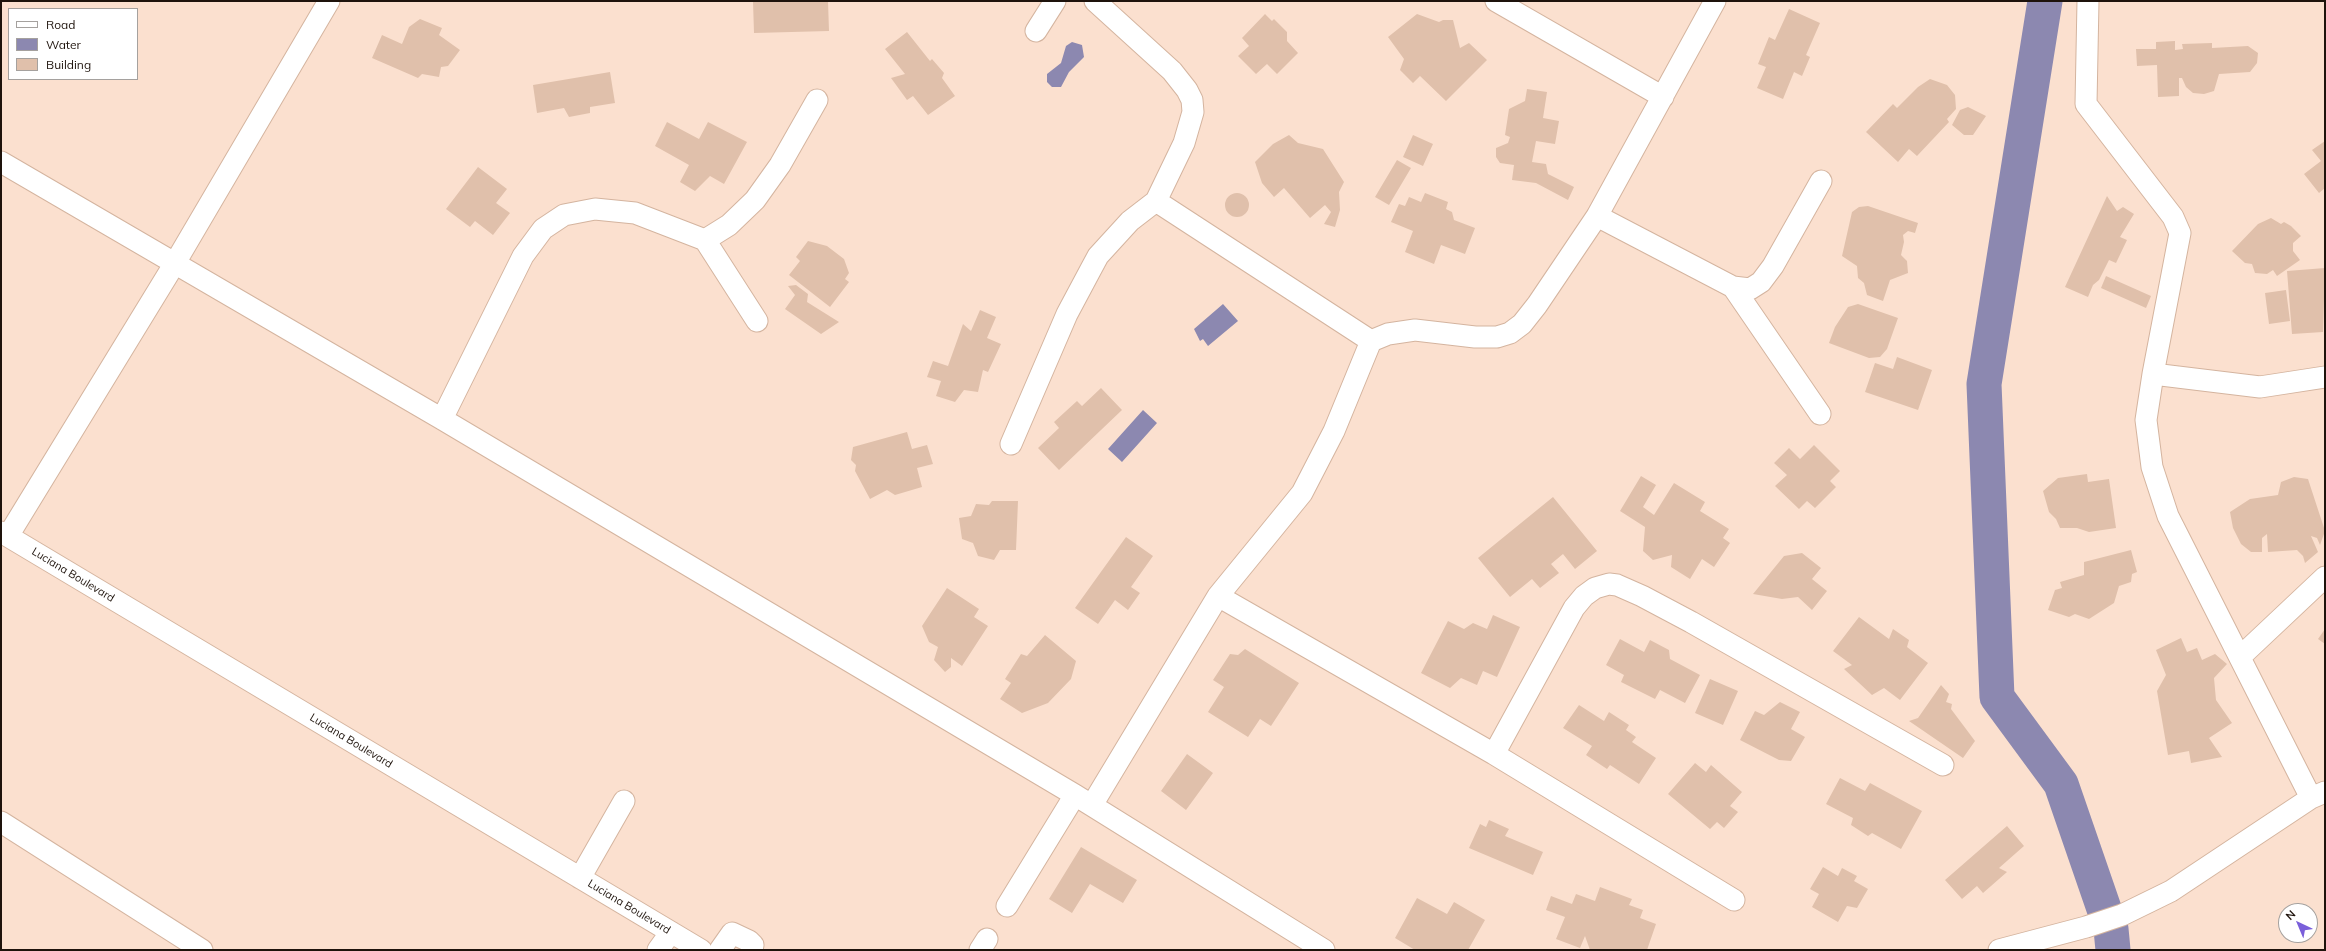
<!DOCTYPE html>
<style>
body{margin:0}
#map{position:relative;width:2326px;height:951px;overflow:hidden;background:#fbe0cf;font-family:Mulish,sans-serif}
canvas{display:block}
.frame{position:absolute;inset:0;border:2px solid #1e130c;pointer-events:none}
.legend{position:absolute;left:8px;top:8px;width:130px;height:72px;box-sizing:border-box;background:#fff;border:1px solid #a5a19e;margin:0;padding:5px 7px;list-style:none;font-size:12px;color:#1e130c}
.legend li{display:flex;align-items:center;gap:8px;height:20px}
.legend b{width:20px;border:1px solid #a5a19e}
.north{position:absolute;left:2278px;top:903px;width:40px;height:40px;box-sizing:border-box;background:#fff;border:1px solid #a5a19e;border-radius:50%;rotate:316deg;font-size:11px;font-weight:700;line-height:16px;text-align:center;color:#1e130c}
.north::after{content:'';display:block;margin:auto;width:14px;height:18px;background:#7a5fda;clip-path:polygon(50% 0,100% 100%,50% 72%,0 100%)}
</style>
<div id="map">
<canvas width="2326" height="951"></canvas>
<div class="frame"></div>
<ul class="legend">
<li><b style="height:5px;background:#fff"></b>Road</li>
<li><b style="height:11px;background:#8c88b0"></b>Water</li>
<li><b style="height:11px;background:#e0c0ab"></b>Building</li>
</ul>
<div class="north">N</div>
</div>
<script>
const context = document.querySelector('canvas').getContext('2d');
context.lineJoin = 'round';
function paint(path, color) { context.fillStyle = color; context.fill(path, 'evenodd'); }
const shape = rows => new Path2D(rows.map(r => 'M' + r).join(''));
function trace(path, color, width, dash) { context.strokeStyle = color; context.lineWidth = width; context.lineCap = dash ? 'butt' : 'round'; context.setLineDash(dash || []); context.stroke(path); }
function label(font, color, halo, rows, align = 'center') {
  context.font = font + ' Mulish,sans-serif'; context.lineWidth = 3; context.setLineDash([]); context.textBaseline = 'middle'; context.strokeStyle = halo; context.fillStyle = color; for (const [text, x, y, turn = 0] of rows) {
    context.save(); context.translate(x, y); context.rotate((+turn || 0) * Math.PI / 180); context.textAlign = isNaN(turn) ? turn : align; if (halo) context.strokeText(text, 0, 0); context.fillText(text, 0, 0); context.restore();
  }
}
const water = shape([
 [1072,42,1082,45,1084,57,1069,72,1061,87,1052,87,1047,82,1047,74,1061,63,1066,46],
 [1223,304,1238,321,1208,346,1203,339,1200,341,1194,329],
 [1143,410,1157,423,1122,462,1108,449]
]);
const river = shape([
 [2045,1,1984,384,1997,697,2061,784,2111,929,2113,950]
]);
const building = shape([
 [753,1,828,1,829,31,754,33],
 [1789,9,1820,23,1806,55,1810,57,1802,76,1794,72,1783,99,1757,88,1766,67,1758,64,1769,37,1775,40],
 [1265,14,1272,21,1274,19,1287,32,1287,41,1298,53,1277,74,1267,64,1256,74,1238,56,1249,46,1242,38],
 [1417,14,1439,22,1443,20,1453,20,1460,48,1469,43,1487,60,1446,101,1420,76,1413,83,1400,70,1404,59,1388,37],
 [420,19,442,28,439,35,460,50,448,66,441,67,439,77,422,74,418,78,372,58,382,35,402,44,409,27],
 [907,32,930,61,932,59,944,73,942,78,955,96,928,115,913,96,907,100,891,78,905,74,885,49],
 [2175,41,2175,50,2183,49,2182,44,2212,43,2212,48,2248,46,2258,53,2257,63,2250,72,2219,74,2214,91,2204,94,2193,93,2186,87,2182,78,2179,78,2179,96,2158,97,2157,65,2137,66,2136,49,2156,49,2156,42],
 [610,72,615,103,590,107,590,113,569,117,564,108,537,113,533,85],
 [1930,79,1947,85,1955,95,1956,109,1947,119,1949,122,1917,156,1909,149,1898,162,1866,132,1893,104,1897,108,1918,87],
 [1527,89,1547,92,1543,118,1559,121,1555,144,1536,141,1532,162,1546,164,1548,174,1574,187,1568,200,1536,183,1512,180,1514,165,1500,163,1496,157,1496,148,1508,143,1510,137,1505,135,1509,109,1525,101],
 [1968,107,1986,116,1973,135,1964,135,1952,125,1960,110],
 [667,122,699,139,708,122,747,142,724,184,710,176,695,191,680,182,689,165,655,146],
 [1289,135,1298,143,1323,149,1344,182,1339,192,1340,210,1335,227,1324,224,1331,212,1325,205,1310,218,1284,188,1274,197,1262,183,1255,162,1273,144],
 [1413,135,1433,144,1423,166,1403,157],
 [2325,141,2325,188,2319,193,2304,174,2321,161,2312,150],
 [1397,160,1411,168,1389,205,1375,197],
 [478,167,507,189,496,203,510,213,493,235,475,221,470,227,446,209],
 '1225 205a12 12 0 1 1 24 0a12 12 0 1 1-24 0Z',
 [1425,193,1448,202,1446,209,1452,212,1454,220,1475,228,1465,254,1441,245,1434,264,1405,252,1413,231,1391,222,1399,204,1405,206,1409,197,1421,202],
 [2107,196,2117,211,2123,207,2134,214,2120,237,2127,240,2116,263,2109,260,2099,280,2093,285,2088,297,2065,287],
 [1868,206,1918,223,1915,233,1908,231,1903,235,1904,242,1901,255,1907,261,1908,273,1890,280,1883,301,1867,295,1864,283,1858,278,1857,266,1842,256,1852,212,1859,207],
 [2271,218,2281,224,2284,222,2291,226,2301,236,2293,243,2293,251,2300,260,2277,276,2273,270,2267,274,2255,273,2252,264,2245,263,2232,251,2258,224],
 [808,241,827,246,844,259,849,273,845,279,849,282,830,307,789,275,800,261,796,257],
 [2325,268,2323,332,2292,334,2287,271],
 [2106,276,2151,296,2146,308,2101,288],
 [796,285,808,294,807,302,839,322,821,334,785,309,795,295,788,286],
 [2286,290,2290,321,2269,324,2265,293],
 [1858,304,1898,318,1887,349,1880,357,1869,358,1829,343,1835,327,1848,307],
 [980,310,996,317,987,338,1001,344,988,372,983,370,978,392,964,390,955,402,936,396,941,381,927,377,933,361,948,366,963,324,971,331],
 [1897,357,1932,370,1918,410,1865,392,1875,363,1893,369],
 [1101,388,1122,410,1059,470,1038,448,1059,428,1054,422,1077,401,1082,406],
 [907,432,912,449,927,445,933,464,917,468,922,487,895,495,887,490,870,499,855,471,856,465,851,460,853,447],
 [1814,445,1840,471,1830,481,1836,487,1815,508,1807,501,1799,509,1775,486,1787,475,1774,463,1789,448,1800,459],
 [2087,474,2088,482,2109,479,2116,528,2089,532,2077,528,2060,528,2056,519,2049,512,2043,491,2058,478],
 [1641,476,1656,485,1643,507,1654,515,1674,483,1705,502,1700,511,1729,529,1723,538,1730,543,1714,567,1702,559,1690,579,1671,567,1672,555,1653,560,1643,551,1645,527,1620,511],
 [2294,477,2308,479,2325,531,2320,545,2317,538,2311,536,2318,552,2305,563,2303,556,2297,550,2268,552,2267,534,2262,538,2262,552,2251,552,2241,544,2233,528,2230,512,2250,499,2278,495,2281,482],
 [1553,497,1597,551,1575,569,1563,554,1551,564,1559,573,1540,588,1532,579,1510,597,1478,558],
 [992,501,1018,501,1016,550,1000,550,994,560,978,556,973,543,962,539,959,518,971,516,976,504,989,505],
 [1126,537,1153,556,1131,587,1140,593,1128,610,1115,600,1098,624,1075,608],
 [2131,550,2137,572,2132,574,2131,582,2119,586,2114,603,2089,619,2075,614,2069,617,2048,610,2055,590,2062,588,2060,582,2084,575,2084,562],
 [1802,553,1821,568,1812,579,1827,591,1812,610,1798,597,1782,599,1753,594,1784,556],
 [947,588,979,609,974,617,988,626,962,666,951,658,951,667,945,672,934,660,938,647,929,642,922,626],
 [1493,615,1520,627,1497,677,1483,671,1477,685,1461,678,1450,688,1421,673,1448,621,1464,629,1473,623,1487,629],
 [1859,617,1889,639,1893,629,1909,640,1907,647,1928,663,1900,700,1884,688,1872,695,1844,669,1852,665,1833,651],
 [2325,629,2325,644,2318,639],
 [1045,635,1076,661,1071,679,1048,703,1022,713,1000,699,1011,683,1005,679,1021,654,1027,656],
 [2181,638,2187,652,2197,648,2202,660,2215,654,2227,664,2214,678,2216,700,2232,723,2209,738,2222,757,2191,763,2189,751,2168,755,2157,691,2166,675,2156,650],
 [1620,639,1644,652,1650,640,1669,650,1670,659,1700,675,1685,703,1660,690,1655,699,1621,682,1624,675,1606,665],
 [1245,649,1299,683,1271,726,1260,719,1248,737,1208,712,1224,687,1213,680,1230,654,1238,655],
 [1710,679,1738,691,1723,725,1695,713],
 [1941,685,1949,694,1946,702,1952,704,1951,709,1975,741,1963,758,1909,721,1918,718],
 [1780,702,1800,712,1791,729,1805,737,1791,761,1779,760,1740,740,1755,711,1764,715],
 [1579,705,1604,721,1609,712,1629,725,1626,730,1636,737,1632,742,1656,758,1639,784,1610,765,1607,769,1586,755,1592,746,1563,728],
 [1187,754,1213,773,1186,810,1161,791],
 [1695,763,1706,772,1711,765,1742,792,1730,806,1738,812,1724,828,1717,822,1710,829,1668,794],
 [1840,778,1865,791,1870,783,1922,811,1901,849,1872,833,1868,836,1851,825,1853,818,1826,804],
 [1489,820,1509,829,1505,836,1543,852,1533,875,1469,848,1480,824,1486,827],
 [2007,826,2024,846,1999,868,2007,872,1983,893,1977,886,1962,899,1945,880],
 [1081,847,1137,880,1123,903,1090,884,1072,913,1049,899],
 [1823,867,1838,876,1842,868,1857,876,1854,881,1868,889,1857,908,1847,906,1838,922,1812,907,1819,894,1810,889],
 [1600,887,1632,899,1629,905,1643,910,1640,918,1656,924,1647,950,1590,950,1585,936,1580,948,1556,939,1565,917,1546,910,1551,896,1572,904,1576,894,1595,901],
 [1417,898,1447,914,1454,902,1485,920,1468,950,1415,950,1395,938]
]);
const minor = shape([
 [1496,1,1663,97],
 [2088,1,2086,104,2173,217,2180,233,2153,374,2146,420,2152,467,2168,516,2311,798],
 [1036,31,1055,1],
 [1,162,442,419,1075,795,1324,950],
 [1156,201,1371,341],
 [1597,216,1733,287,1750,289,1761,282,1773,266,1821,181],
 [705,240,729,225,755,200,780,165,817,100],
 [1733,287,1820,414],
 [2153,374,2260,387,2325,377],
 [442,419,523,256,543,229,564,215,595,209,635,213,705,240,757,321],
 [1011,444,1067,314,1091,269,1098,256,1130,221,1156,201,1184,143,1193,112,1192,100,1187,90,1172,71,1095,1],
 [1,532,701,950],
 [8,536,175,263,329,1],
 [1218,596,1494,754,1734,900],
 [2240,657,2325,577],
 [1494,754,1574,608,1584,596,1595,588,1609,584,1617,585,1642,596,1691,622,1943,765],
 [1092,805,1218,596,1302,493,1334,431,1371,341,1388,334,1415,330,1475,337,1497,337,1510,333,1522,324,1537,305,1597,216,1715,1],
 [1,822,202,950],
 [580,878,624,801],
 [1007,906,1075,795],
 [658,950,671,932],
 [720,950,732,933,749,941,753,945,752,950],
 [980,950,987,939],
 [1999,950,2086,927,2122,915,2171,891,2311,798,2325,792]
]);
const streetNames = [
 ["Luciana Boulevard",73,575,31],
 ["Luciana Boulevard",351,741,31],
 ["Luciana Boulevard",629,907,31]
];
paint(water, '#8c88b0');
trace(river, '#8c88b0', 35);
paint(building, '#e0c0ab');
trace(minor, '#d4b49f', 23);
trace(minor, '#fff', 21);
label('11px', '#1e130c', '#fff', streetNames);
</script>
